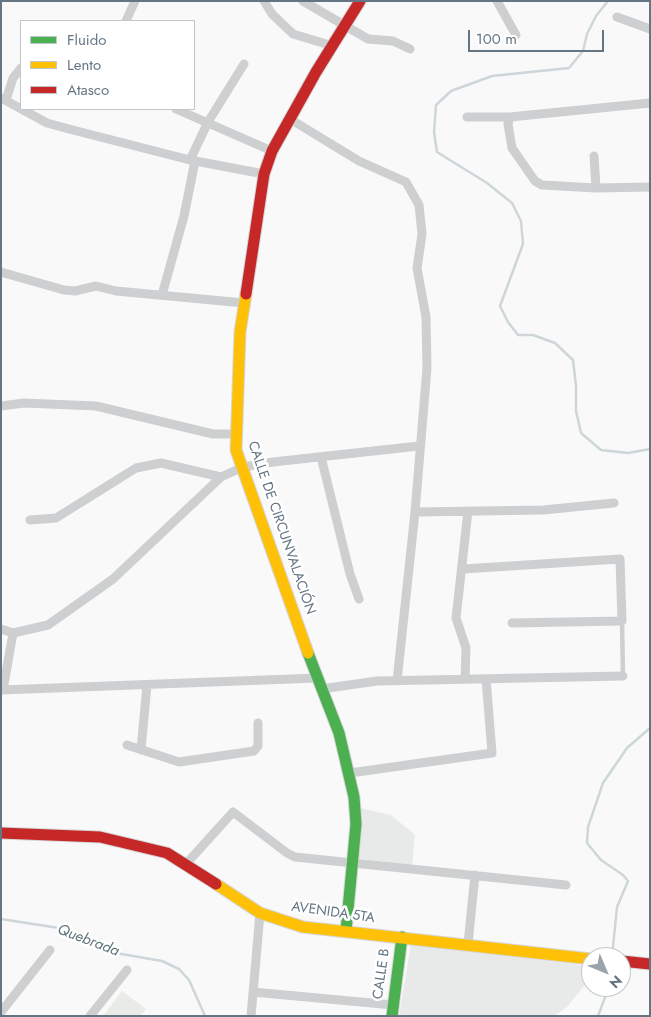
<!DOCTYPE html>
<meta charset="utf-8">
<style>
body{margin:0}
#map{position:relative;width:651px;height:1017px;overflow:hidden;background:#f9f9f9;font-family:Jost,sans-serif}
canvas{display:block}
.frame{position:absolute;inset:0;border:2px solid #657683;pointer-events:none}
.legend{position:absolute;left:20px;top:20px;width:175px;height:90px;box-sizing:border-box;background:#fff;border:1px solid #c1c8cd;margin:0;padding:6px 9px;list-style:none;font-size:15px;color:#657683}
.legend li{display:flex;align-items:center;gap:10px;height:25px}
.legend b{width:25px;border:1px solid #c1c8cd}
.north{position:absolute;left:581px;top:947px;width:50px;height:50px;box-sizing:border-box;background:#fff;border:1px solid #c1c8cd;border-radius:50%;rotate:135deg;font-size:14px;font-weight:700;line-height:20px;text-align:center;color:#657683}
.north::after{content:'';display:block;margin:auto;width:18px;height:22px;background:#99a4ac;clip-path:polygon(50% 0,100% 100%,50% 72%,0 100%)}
.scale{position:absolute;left:468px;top:30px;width:136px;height:22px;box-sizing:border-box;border:2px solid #657683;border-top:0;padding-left:6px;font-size:15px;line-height:18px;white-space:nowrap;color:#657683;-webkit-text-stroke:4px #fff;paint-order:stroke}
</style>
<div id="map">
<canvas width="651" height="1017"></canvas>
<div class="frame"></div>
<ul class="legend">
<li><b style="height:6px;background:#4caf50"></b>Fluido</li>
<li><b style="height:6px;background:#ffc107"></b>Lento</li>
<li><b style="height:6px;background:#c62828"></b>Atasco</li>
</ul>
<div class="north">N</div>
<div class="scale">100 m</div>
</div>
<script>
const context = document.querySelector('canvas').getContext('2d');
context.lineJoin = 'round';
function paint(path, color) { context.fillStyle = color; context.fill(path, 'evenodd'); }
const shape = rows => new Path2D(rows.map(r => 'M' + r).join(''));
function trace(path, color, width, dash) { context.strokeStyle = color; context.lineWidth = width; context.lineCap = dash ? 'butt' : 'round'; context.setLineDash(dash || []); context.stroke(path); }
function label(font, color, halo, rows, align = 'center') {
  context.font = font + ' Jost,sans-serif'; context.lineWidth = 5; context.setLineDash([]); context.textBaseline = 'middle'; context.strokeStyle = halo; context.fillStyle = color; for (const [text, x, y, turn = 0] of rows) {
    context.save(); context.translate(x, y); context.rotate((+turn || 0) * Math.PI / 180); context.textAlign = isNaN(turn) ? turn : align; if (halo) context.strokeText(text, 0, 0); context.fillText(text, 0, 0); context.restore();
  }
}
const built = shape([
 [360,808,391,815,415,835,412,865,356,858],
 [411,944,589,966,591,977,567,1007,554,1016,399,1016]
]);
const green = shape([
 [122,991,146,1009,140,1016,103,1016]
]);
const stream = shape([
 [608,1,596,16,587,34,583,51,569,68,492,76,451,91,436,105,434,132,437,152,487,183,512,203,521,221,523,244,500,306,508,322,518,335,533,335,555,343,573,360,576,386,576,411,581,433,601,450,628,453,650,449],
 [1,919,59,928,110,952,162,961,179,969,189,980,205,1016],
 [612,957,617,907,628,881,623,875,601,860,587,843,588,827,603,783,627,748,650,728],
 [598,1016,609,987]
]);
const lane = shape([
 [622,621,623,676]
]);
const street = shape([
 [264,1,272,14,293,34,333,46],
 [303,1,368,39,393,41,410,49],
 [497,1,516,35],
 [617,17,650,29],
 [126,21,135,1],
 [1,98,47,123,69,129,190,160,264,174],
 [6,100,13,78,21,68],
 [176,109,272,151],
 [467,117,510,117,650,103],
 [510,117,508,124,512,148,535,181,542,185,596,188,650,187],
 [290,119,359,161,406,182,419,205,422,234,417,268,426,317,427,368,415,512,397,681],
 [594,156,596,188],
 [190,160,208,122,244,64],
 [1,272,64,290,75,291,96,286,116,291,244,303],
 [162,295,184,216,195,161],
 [1,406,24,403,96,406,213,434,235,434],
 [321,457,350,574,359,599],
 [415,512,543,510,614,503],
 [30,520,56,518,136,468,161,463,221,477],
 [463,569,620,559,622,621,512,623],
 [1,629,13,633,48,625,113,579,221,477,243,467,273,462,419,446],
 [465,679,466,648,456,618,468,511],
 [321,689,377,681,623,676],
 [1,690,317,678],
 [3,690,13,633],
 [127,745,179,762,254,751,258,746,258,723],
 [141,750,147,685],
 [350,773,492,753,486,679],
 [186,864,233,812,287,853,295,857,566,885],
 [468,944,475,875],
 [253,992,393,1005],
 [1,1012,50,950],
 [90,1016,127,970],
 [251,1016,260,913]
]);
const fast = shape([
 [308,653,339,733,354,797,356,824,346,931],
 [392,1016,402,937]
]);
const slow = shape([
 [246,294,240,332,236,450,308,653],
 [216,884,260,913,303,927,591,959]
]);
const jam = shape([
 [246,294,264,174,272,151,316,72,360,1],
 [1,833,100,837,167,853,216,884],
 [621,961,650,964]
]);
const streetNames = [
 ["CALLE DE CIRCUNVALACIÓN",281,528,71],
 ["AVENIDA 5TA",333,913,8],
 ["CALLE B",382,974,-82]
];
const waterNames = [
 ["Quebrada",88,941,21]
];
paint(built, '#e8e9e9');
paint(green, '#e8ebe6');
trace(stream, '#ced6d9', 2.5);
trace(fast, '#d5d6d7', 13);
trace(slow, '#d5d6d7', 13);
trace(jam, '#d5d6d7', 13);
trace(lane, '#cecfd0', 4.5);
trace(street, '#cecfd0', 9);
trace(fast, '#4caf50', 11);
trace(slow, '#ffc107', 11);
trace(jam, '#c62828', 11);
label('14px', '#657683', '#fff', streetNames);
label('italic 15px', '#60757c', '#fff', waterNames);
</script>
